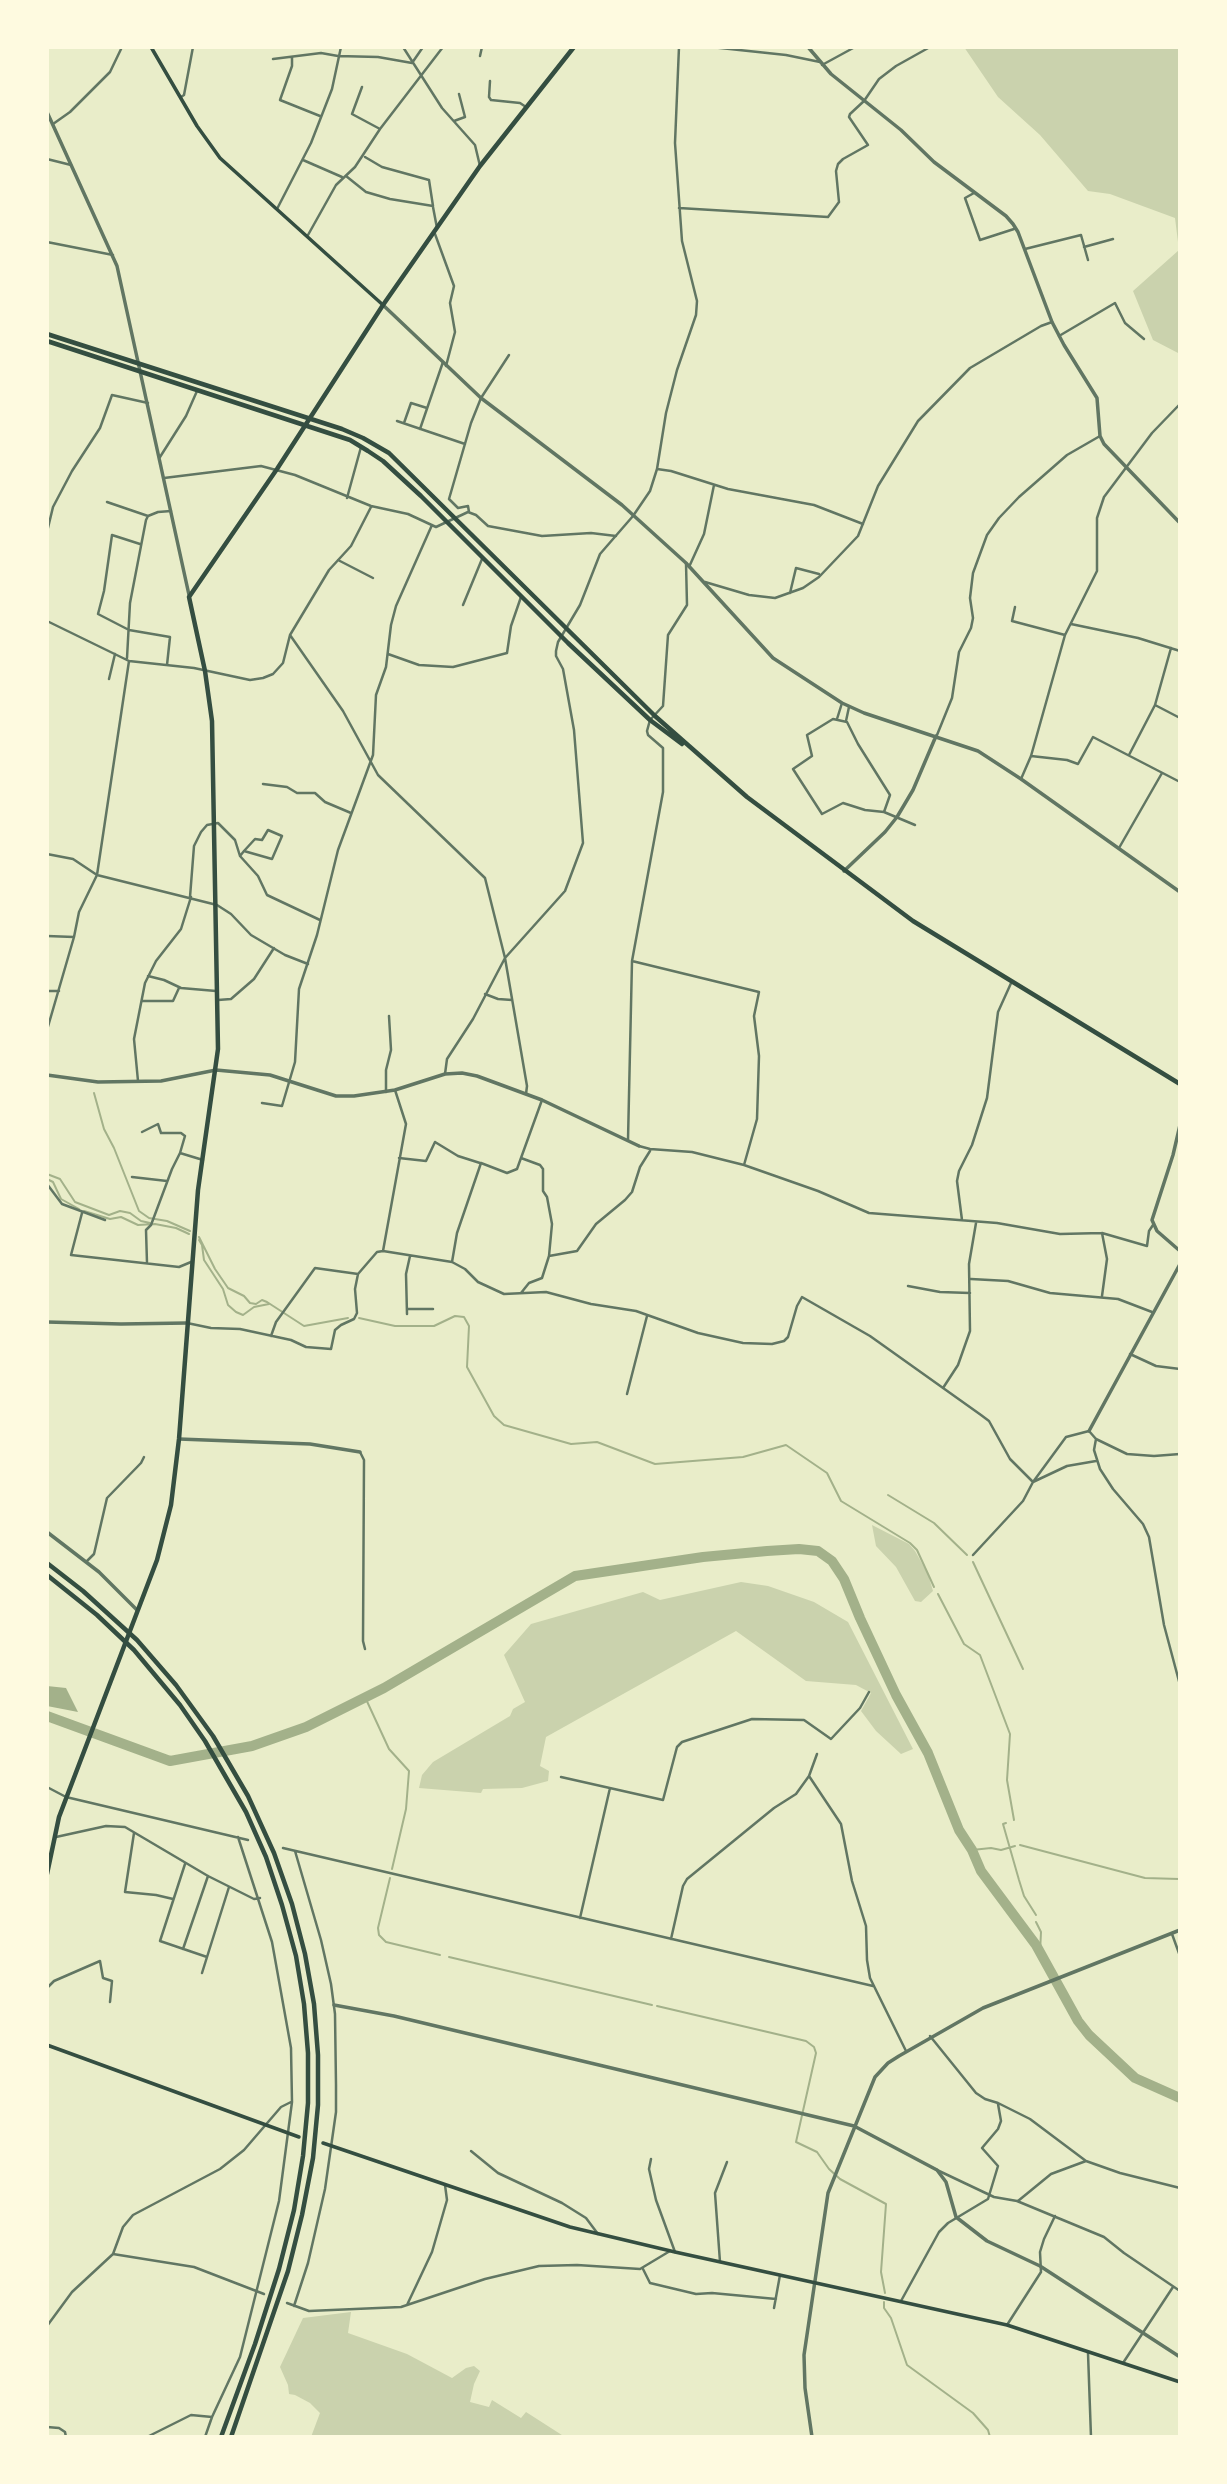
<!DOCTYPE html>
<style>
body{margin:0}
#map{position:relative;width:1227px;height:2484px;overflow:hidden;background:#e9edc9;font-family:"Open Sans",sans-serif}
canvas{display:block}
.frame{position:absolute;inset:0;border:49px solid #fefae0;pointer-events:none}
</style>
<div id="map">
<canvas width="1227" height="2484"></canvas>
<div class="frame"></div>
</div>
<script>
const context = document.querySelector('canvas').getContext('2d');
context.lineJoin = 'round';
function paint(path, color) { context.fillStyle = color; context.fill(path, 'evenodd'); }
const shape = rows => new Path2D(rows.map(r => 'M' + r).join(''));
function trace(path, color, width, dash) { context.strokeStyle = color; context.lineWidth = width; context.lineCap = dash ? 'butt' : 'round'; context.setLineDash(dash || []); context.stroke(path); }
const green = shape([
 [964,47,1180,47,1180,354,1153,340,1133,291,1179,250,1175,218,1110,194,1088,191,1040,135,998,97],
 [872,1525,909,1544,915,1551,928,1574,933,1591,921,1602,915,1601,896,1567,876,1546],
 [741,1582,768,1586,814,1602,848,1622,913,1749,901,1754,876,1731,861,1711,871,1693,856,1685,806,1681,736,1631,546,1737,540,1766,549,1771,548,1781,522,1788,483,1789,481,1793,419,1788,422,1775,433,1762,510,1716,513,1709,525,1702,504,1655,531,1624,643,1592,660,1600],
 [351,2312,348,2333,407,2354,452,2378,466,2368,474,2366,480,2371,474,2384,470,2402,489,2407,492,2400,521,2418,526,2412,565,2437,311,2437,320,2413,310,2403,295,2395,289,2394,288,2385,280,2367,303,2318]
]);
const water = shape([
 [47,1686,66,1688,78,1712,47,1706]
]);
const stream = shape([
 [94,1093,104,1129,114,1148,139,1211,149,1218,167,1221,190,1231],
 [47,1174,60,1179,75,1202,109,1215,120,1211,130,1213,141,1221,150,1223],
 [47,1179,53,1182,61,1199,79,1209],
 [84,1211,110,1219,121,1217,138,1225,155,1224,176,1228,189,1234],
 [199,1237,215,1269,228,1288,244,1296,250,1303,256,1304,262,1300,267,1302,304,1326,348,1318],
 [199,1240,202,1245,204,1260,223,1289,228,1305,236,1312,243,1315,254,1307,269,1304],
 [359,1318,395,1326,434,1326,455,1316,464,1317,469,1326,467,1367,494,1416,504,1425,571,1444,597,1442,655,1464,743,1457,786,1445,827,1473,841,1501,910,1543,917,1550,934,1587],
 [888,1495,934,1523,967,1555],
 [973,1562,1023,1669],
 [938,1594,964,1644,980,1655,1010,1734,1007,1780,1014,1820],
 [365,1697,389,1749,409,1771,406,1809,392,1869],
 [1006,1823,1003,1824,1019,1880,1024,1896,1036,1915],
 [1020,1845,1145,1878,1179,1879],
 [972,1850,991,1848,1001,1850,1015,1846],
 [390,1878,378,1928,379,1935,386,1942,440,1955],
 [1036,1922,1041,1932,1040,1953],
 [449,1957,652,2005],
 [657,2006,806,2041,814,2047,816,2053,796,2142,817,2152,829,2169,840,2179,886,2204,881,2272,885,2293],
 [884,2302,884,2308,891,2318,907,2365,973,2413,988,2430,990,2437]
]);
const river = shape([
 [47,1716,170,1761,252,1746,306,1727,384,1688,575,1576,703,1557,767,1551,799,1549,818,1551,832,1561,844,1579,860,1618,896,1695,928,1753,959,1830,972,1850,981,1871,1036,1945,1078,2021,1089,2035,1135,2078,1180,2098]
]);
const minor = shape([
 [403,47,442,108,475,145,480,166],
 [711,47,786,55,820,62],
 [480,56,482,47],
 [292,57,292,66,280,100,320,116],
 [273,59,321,53,338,56,378,57,412,63,423,47],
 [822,65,855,47],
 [490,81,489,97,491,100,520,103,526,107],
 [362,87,352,114,380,129],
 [181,97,184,95,193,47],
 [454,121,465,117,459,94],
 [53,124,70,112,110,72,122,47],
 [47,159,71,165],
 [303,160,342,177],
 [346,176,366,192,390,199,433,206,429,180,382,167,365,157],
 [974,193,965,198,980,240,1014,229],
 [433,207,437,228],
 [679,208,828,217,839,202,836,171,838,164,843,159,868,145,849,117,850,114,864,101,879,79,896,66,930,47],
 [277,209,311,143,332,89,341,47],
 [435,234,454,286,450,303,455,332,446,366],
 [308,235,336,185,355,167,380,129,443,47],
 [47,242,113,255],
 [1084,247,1113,239],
 [1025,249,1081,235,1088,260],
 [1059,336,1115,303,1125,323,1144,339],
 [397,421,465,444],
 [404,423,411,403,427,408],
 [420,429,443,362],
 [160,457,186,416,197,391],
 [657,469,671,471,728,489,814,505,863,524],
 [164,478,261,466,295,475,371,506,408,514,436,527,468,512,476,515,488,526,542,536,591,533,616,536],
 [347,498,361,447],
 [107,502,148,516],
 [469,512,468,506,458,508,449,499,471,423,481,398,509,355],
 [47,532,53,507,72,471,100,428,112,395,148,403],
 [140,544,112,535,104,591,98,614,129,630,170,637,167,665],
 [338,560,373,578],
 [689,567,704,534,714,485],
 [705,582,749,595,775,598,803,588,819,577,858,536,878,486,918,421,970,368,1041,326,1052,322],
 [790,593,796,568,819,574],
 [463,605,482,559],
 [1015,607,1012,621,1065,635],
 [47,621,129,661,194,668,250,680,263,678,273,674,283,663,290,635,329,570,351,546,371,507],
 [1071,624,1138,638,1180,651],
 [290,635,343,711,378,775,485,878,505,958,527,1086,526,1094],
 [388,654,419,665,453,667,507,653,511,626,521,597],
 [127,658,130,603,146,520,148,516,158,512,171,511],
 [109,679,115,654],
 [1155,705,1180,718],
 [837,719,842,703],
 [846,721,849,707],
 [937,735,952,698,959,652,971,628,973,618,970,598,973,573,987,535,999,518,1019,497,1067,455,1100,436],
 [1129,755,1155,705,1171,648],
 [1031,756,1067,760,1078,764,1093,737,1180,782],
 [1021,779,1031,756,1065,635,1097,571,1097,518,1104,497,1152,433,1180,404],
 [263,784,287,787,297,793,315,793,325,802,351,813],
 [884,812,890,795,858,744,847,722,833,719,807,735,812,756,793,769,822,814,843,803,865,810,884,812,915,825],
 [1119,848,1162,773],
 [47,854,73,859,97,875,217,905,231,914,251,935,285,955,308,964],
 [240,856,244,851,255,839,262,840,268,830,282,836,272,859,244,851],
 [190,897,194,846,201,832,207,825,218,823,235,840,240,856,258,876,267,895,320,920],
 [47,936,74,937],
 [632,961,759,992,754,1016,759,1056,757,1119,744,1165],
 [148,976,164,980,181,988,216,991],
 [47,991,59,991],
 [485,994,498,999,512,1000],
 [218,1000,231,999,254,979,274,948],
 [142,1001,173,1001,179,988],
 [47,1030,74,937,79,912,97,875,129,661],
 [445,1074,447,1059,473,1019,505,958,565,891,583,843,574,730,563,669,556,656,556,651,558,642,580,605,600,554,633,516,650,491,657,469,666,413,677,370,696,315,697,301,682,241,675,143,679,47],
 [138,1081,134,1039,145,983,156,961,181,929,191,897],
 [386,1092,386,1070,391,1050,389,1016],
 [262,1103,282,1106,295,1062,299,989,317,935,338,850,373,755,376,695,386,667,391,625,396,606,432,525],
 [142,1132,158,1124,161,1133,181,1133,185,1136,180,1153],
 [628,1140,632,961,663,792,663,748,648,735,647,731,650,720,663,706,668,635,687,605,686,563],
 [639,1146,650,1149,692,1152,744,1165,818,1191,869,1213,997,1223,1060,1234,1102,1233,1147,1246,1149,1231,1153,1225],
 [399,1158,426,1161,435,1142,458,1156,480,1163],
 [521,1158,540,1165,543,1169,543,1191,547,1197,552,1224,549,1256],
 [132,1177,167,1181],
 [47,1184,62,1204,105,1220],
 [82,1213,71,1255,179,1267,191,1262],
 [962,1220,957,1181,959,1171,972,1145,987,1098,998,1012,1012,981],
 [383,1251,406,1124,395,1090],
 [452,1262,457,1233,481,1163,507,1173,517,1169,542,1100],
 [147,1263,146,1230,151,1225,172,1169,180,1153,203,1160],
 [971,1279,1008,1281,1050,1293,1118,1299,1152,1312],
 [908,1286,940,1292,970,1293],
 [521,1293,529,1283,542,1278,549,1256,577,1251,596,1224,625,1200,632,1192,640,1167,650,1151],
 [1102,1296,1107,1259,1102,1233],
 [408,1309,433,1309],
 [407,1314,406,1274,410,1256],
 [187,1323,211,1328,240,1329,291,1340,306,1347,331,1349,335,1330,341,1325,354,1319,357,1313,355,1289,358,1274,377,1252,383,1251,452,1262,465,1269,478,1282,504,1294,546,1292,591,1304,636,1311,698,1333,743,1343,772,1344,784,1341,788,1337,797,1306,802,1297,870,1336,981,1415,989,1421,1010,1459,1033,1482,1067,1466,1096,1461],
 [271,1336,276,1322,315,1268,358,1274],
 [1130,1354,1156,1366,1180,1369],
 [943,1388,958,1365,970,1331,969,1264,976,1223],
 [627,1394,647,1316],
 [1096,1439,1094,1450,1100,1469,1113,1489,1143,1524,1149,1537,1164,1625,1180,1685],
 [360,1452,364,1460,363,1641,365,1649],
 [973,1555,1023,1501,1033,1482,1066,1437,1089,1431,1096,1439,1127,1454,1154,1456,1180,1454],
 [87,1561,94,1554,107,1498,141,1463,144,1457],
 [809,1776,841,1824,852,1881,866,1926,867,1960,870,1978,906,2051],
 [561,1777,663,1800,677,1747,682,1742,752,1719,804,1720,831,1739,860,1708,869,1692],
 [47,1787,66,1797,248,1840],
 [134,1833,125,1892,156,1895,173,1899],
 [56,1837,106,1826,125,1827,208,1876,254,1899,260,1898],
 [283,1848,873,1986],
 [185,1864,160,1941,207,1957],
 [580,1918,610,1788],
 [1172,1934,1180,1956],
 [671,1939,683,1886,687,1879,774,1808,796,1794,809,1776,817,1754],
 [183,1949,208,1876],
 [202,1973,229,1887],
 [47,1988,54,1981,100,1961,103,1978,112,1981,110,2002],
 [930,2036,976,2093,985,2099,998,2103,1030,2119,1086,2161,1120,2173,1180,2188],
 [471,2151,498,2173,562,2203,586,2218,598,2234],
 [651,2159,649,2169,656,2200,675,2252],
 [937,2170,994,2197,1017,2201,1104,2237,1124,2253,1180,2291],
 [1018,2201,1051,2174,1086,2161],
 [113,2254,194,2267,264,2294],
 [720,2262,715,2193,727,2162],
 [643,2269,650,2283,696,2294,712,2293,776,2299],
 [901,2301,939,2232,948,2223,988,2199,998,2166,982,2148,998,2129,1001,2121,998,2104],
 [287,2303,309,2311,401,2307,485,2279,539,2266,577,2265,640,2269,670,2251],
 [407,2305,432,2252,447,2200,445,2185],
 [294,2306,308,2263,325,2189,336,2112,336,2085,335,2014,331,1984,321,1940,295,1851],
 [774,2308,780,2275],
 [1007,2325,1041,2272,1040,2252,1044,2239,1055,2216],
 [47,2326,72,2292,113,2254,123,2227,133,2215,220,2169,244,2150,281,2107,291,2102],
 [1088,2353,1091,2437],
 [1123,2363,1173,2287],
 [47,2427,59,2428,65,2432,66,2437],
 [147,2437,191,2415,212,2417],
 [205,2437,212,2417,240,2357,279,2201,292,2102,291,2048,272,1942,238,1837]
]);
const tertiary = shape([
 [808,47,831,74,901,130,934,162,1006,216,1013,224,1018,232,1052,322,1064,345,1097,398,1100,436,1104,444,1180,523],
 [47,112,117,266,189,595],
 [383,305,481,398,622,505,686,563,773,658,842,703,864,713,978,751,1021,779,1180,892],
 [844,871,885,832,897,817,913,790,936,736],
 [47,1075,98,1082,161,1081,216,1070,270,1075,336,1096,354,1096,395,1090,445,1074,462,1073,477,1076,542,1100,639,1146],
 [1180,1125,1173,1155,1152,1220,1157,1231,1180,1251],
 [47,1322,121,1324,187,1323],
 [1089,1431,1180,1264],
 [179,1439,310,1444,360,1452],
 [47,1532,99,1572,137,1610],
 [334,2005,394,2016,854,2126,937,2170,946,2182,956,2217,987,2241,1040,2266,1180,2357],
 [812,2437,805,2388,804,2355,828,2193,875,2077,888,2063,899,2056,983,2008,1180,1930]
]);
const secondary = shape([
 [151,47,197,126,220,158,383,305],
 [47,2045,299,2137],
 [323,2143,570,2227,675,2252,1007,2325,1180,2382]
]);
const primary = shape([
 [47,334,342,429,363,438,389,453,655,716,747,797,913,921,1180,1084],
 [47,341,350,440,368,451,383,461,421,496,568,643,650,720,682,744]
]);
const trunk = shape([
 [47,1874,59,1817,157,1560,171,1505,179,1439,198,1190,218,1049,212,721,205,671,189,597,277,469,383,305,480,166,574,47]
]);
const motorway = shape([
 [47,1563,83,1591,137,1640,176,1685,213,1736,248,1796,274,1853,292,1904,305,1954,314,2004,318,2055,318,2105,313,2158,302,2215,288,2271,231,2437],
 [47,1575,97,1615,134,1650,180,1705,205,1741,246,1812,266,1857,282,1905,296,1956,304,2004,308,2053,308,2103,303,2156,294,2210,279,2269,255,2344,221,2437]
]);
paint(green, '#cad2ad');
paint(water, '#a3b18a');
trace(stream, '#a3b18a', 2);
trace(river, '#a3b18a', 10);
trace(minor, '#617663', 2.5);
trace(tertiary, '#617663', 3.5);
trace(secondary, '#344e41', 3.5);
trace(primary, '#344e41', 4.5);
trace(trunk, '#344e41', 4.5);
trace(motorway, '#344e41', 4.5);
</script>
